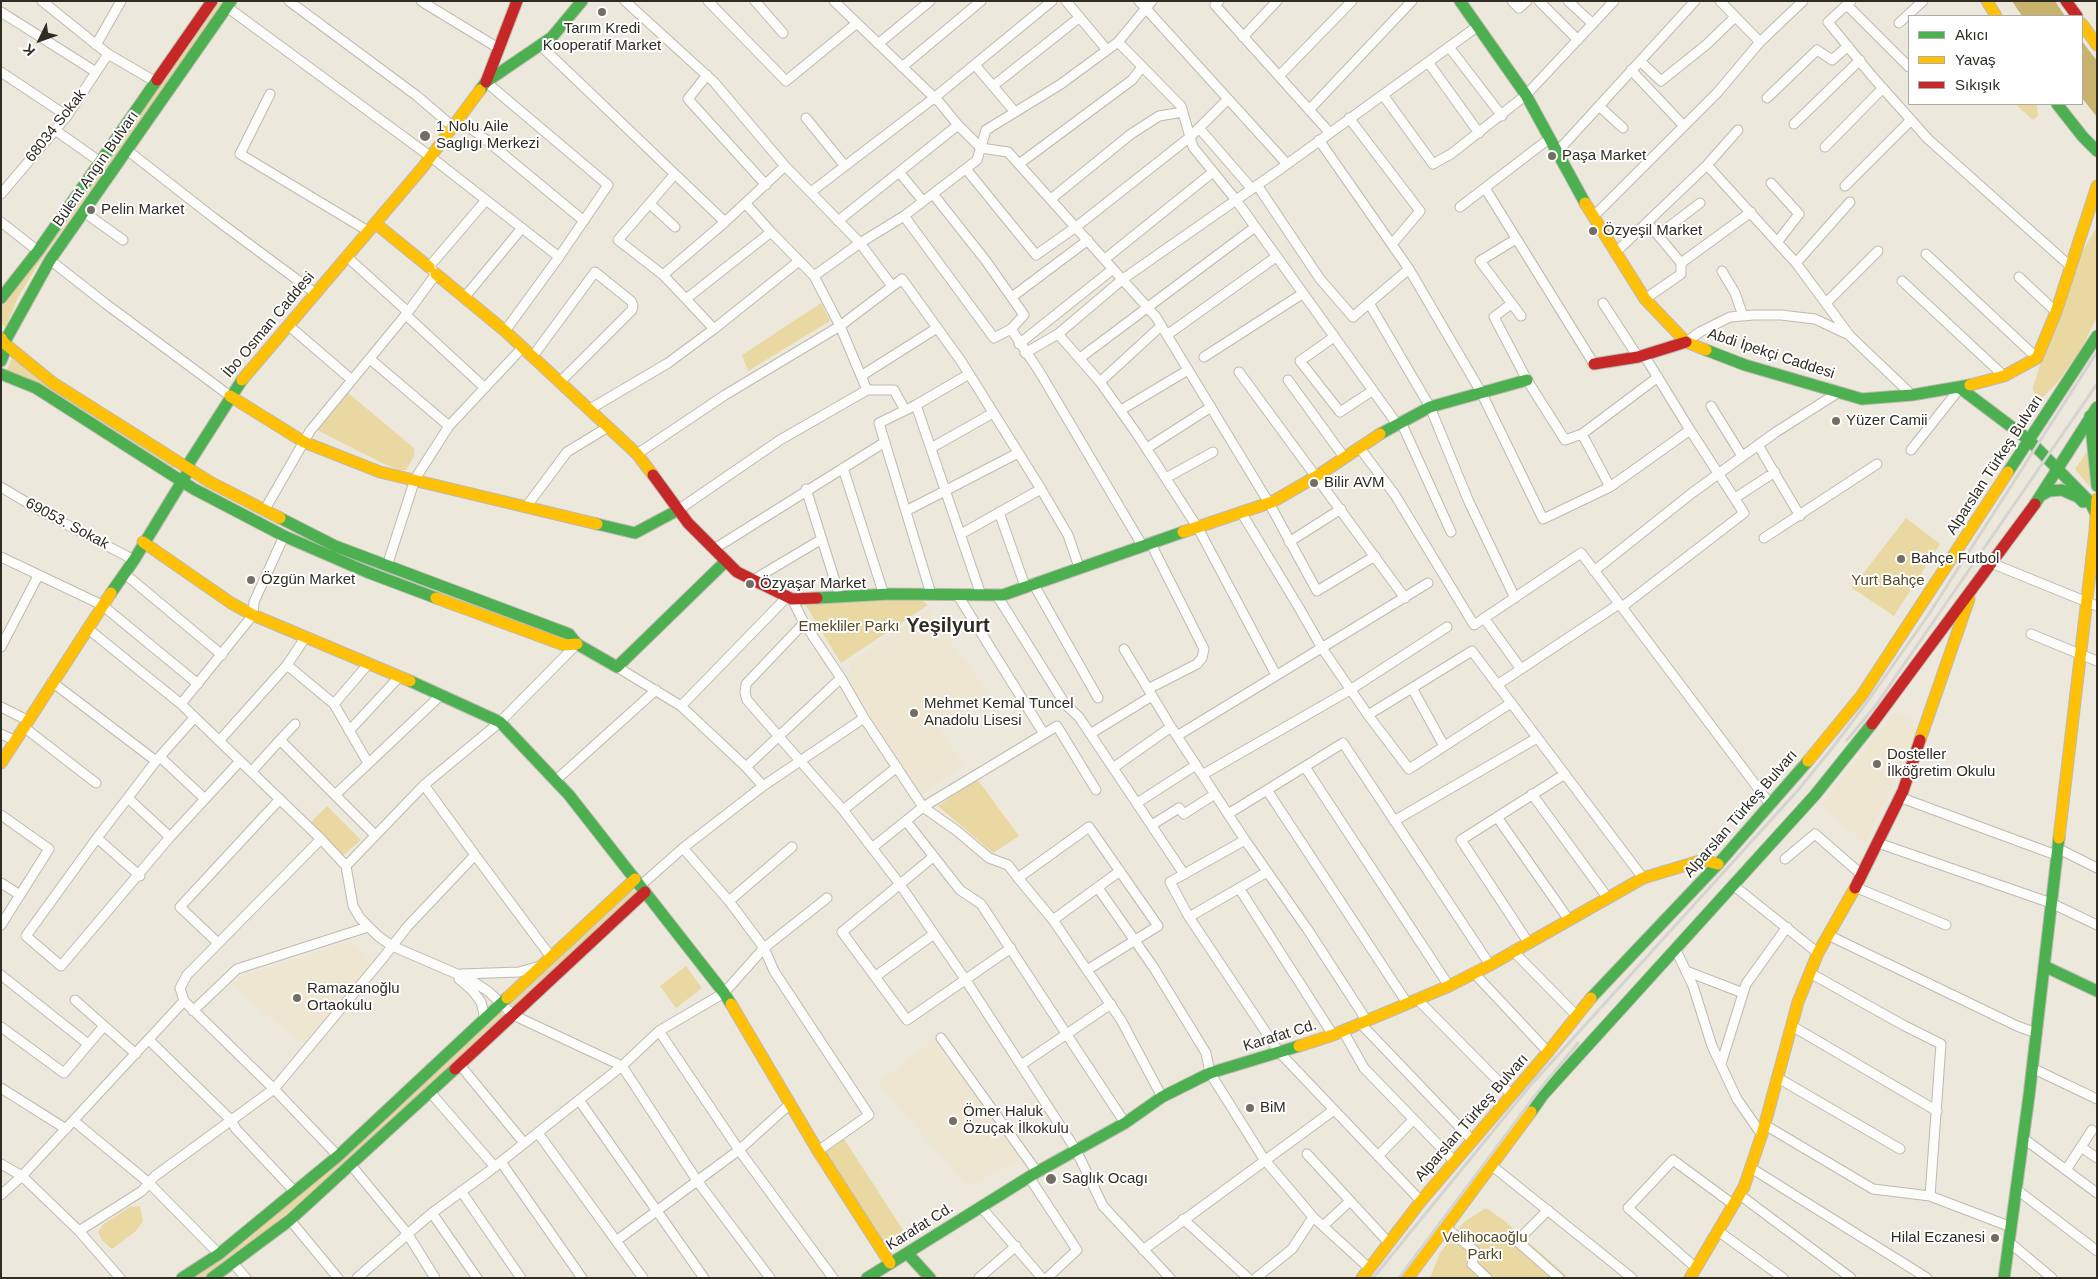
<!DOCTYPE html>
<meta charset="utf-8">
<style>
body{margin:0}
#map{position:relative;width:2098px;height:1279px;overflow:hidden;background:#ede8dc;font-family:Helvetica,sans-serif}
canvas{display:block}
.frame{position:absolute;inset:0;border:2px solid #2f2c24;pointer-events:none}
.legend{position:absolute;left:1908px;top:15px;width:175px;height:90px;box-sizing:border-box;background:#fff;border:1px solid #acaba7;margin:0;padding:6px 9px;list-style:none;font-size:15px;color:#2f2c24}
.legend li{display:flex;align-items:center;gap:10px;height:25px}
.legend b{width:25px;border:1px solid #acaba7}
.north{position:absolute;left:15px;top:15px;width:50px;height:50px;-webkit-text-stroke:4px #fff;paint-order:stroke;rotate:228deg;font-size:14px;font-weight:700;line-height:20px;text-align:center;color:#2f2c24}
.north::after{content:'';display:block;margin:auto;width:18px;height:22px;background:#2f2c24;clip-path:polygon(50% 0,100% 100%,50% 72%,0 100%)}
</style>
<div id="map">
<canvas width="2098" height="1279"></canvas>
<div class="frame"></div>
<ul class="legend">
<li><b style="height:6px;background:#4caf50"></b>Akıcı</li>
<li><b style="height:6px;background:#ffc107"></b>Yavaş</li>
<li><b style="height:6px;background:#c62828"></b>Sıkışık</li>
</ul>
<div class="north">K</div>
</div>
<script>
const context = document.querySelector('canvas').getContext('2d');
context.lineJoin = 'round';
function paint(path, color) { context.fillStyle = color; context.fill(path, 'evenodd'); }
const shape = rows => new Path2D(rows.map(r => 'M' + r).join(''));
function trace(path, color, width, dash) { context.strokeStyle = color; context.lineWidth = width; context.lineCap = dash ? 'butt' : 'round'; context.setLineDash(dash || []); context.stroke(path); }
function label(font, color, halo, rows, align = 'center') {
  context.font = font + ' Helvetica,sans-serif'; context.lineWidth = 4; context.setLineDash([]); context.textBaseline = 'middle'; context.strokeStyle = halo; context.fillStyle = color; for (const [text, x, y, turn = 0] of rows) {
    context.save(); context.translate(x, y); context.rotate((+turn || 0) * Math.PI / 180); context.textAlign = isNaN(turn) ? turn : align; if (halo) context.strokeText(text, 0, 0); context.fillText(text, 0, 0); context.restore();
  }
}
const built = shape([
 [928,610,989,694,938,727,964,764,922,795,859,699,851,685,849,675,850,664],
 [1895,712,1920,724,1865,844,1820,805],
 [349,942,361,950,373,965,304,1043,265,1014,233,983,239,977],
 [937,1037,1021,1158,968,1187,878,1083]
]);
const green = shape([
 [220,1,224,1,37,266,18,297,6,327,1,324,1,307,70,215],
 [2015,104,2037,104,2038,116,2033,120],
 [2097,227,2097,317,2081,349,2058,382,2041,399,2035,400,2033,388,2065,280],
 [821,303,830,321,748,371,742,355],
 [12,358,42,380,174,467,173,469,39,383,7,370],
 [347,392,414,448,414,456,406,470,398,470,386,465,317,430],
 [2097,437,2097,446,2089,486,2075,469],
 [1906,518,1940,544,1894,616,1852,588],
 [919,598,928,605,841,663,805,604],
 [977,779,1019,836,993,853,938,806],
 [327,806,361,840,340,858,309,824],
 [632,888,636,893,514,1007,510,1003],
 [686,966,702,988,676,1008,660,986],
 [501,1013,505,1017,356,1153,253,1243,204,1278,194,1278,249,1238,415,1092],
 [844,1139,907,1236,888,1249,826,1152],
 [140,1206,143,1221,136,1231,112,1249,102,1240,98,1232,104,1224,130,1207],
 [1486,1208,1506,1222,1569,1278,1430,1278,1440,1253,1464,1222]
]);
const water = shape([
 [2012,1,2055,1,2065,16,2022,16],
 [2082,41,2097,61,2097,117,2082,98]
]);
const street = shape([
 [42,1,108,54,156,82],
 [289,1,417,96,452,126],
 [421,1,498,48],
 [625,1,714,82,785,166,860,243,892,286],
 [708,1,786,81,857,23],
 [755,1,783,33],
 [834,1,940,103,958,125,981,148,1008,152,1156,317,1269,503,1317,591,1375,556],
 [1066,1,1107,50],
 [1139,1,1287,164],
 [1219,1,1215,5,1330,133],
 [1512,1,1519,8,1527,1],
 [1539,1,1578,40],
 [1568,1,1593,24],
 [1720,1,1760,42],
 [1851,1,1828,22,1871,75,1928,139,2070,266],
 [1847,5,1909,67],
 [227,7,431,157,559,257],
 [1,12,96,72],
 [1899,23,1923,1],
 [1243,37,1277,1],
 [1118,42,1181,106,1193,147,1236,200,1397,424],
 [878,44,930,1],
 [96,45,121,1],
 [540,45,725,222,785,166],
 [1449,47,1502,116],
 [1640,61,1661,81,1706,45,1735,17],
 [1428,62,1479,133],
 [975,65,1015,112],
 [902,67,981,1],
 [1631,70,1684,126],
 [1,72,67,116],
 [707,75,688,99,766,185],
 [1279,76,1352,1],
 [486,82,608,185,559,257,505,331],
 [993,86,1080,17],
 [270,94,240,154,368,231],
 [1383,95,1433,164,1451,154,1526,95,1614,1],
 [1767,98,1817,50,1832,60,1848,46],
 [1599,106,1623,128],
 [1309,110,1412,1],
 [806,118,845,166],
 [1349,118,1420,211,1393,243],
 [458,119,485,139,584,221],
 [1794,124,1860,60],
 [1199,128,1252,189],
 [55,130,99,161],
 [1319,140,1409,269,1481,392,1543,519,1610,487,1690,430],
 [1825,147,1883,88],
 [127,150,214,218,315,293],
 [1557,152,1695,1],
 [1019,164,1132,80,1142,67],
 [1707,165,1796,263,1850,336,1912,395],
 [966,169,1036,255,1076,227,1190,137,1228,99],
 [899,172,923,201],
 [674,175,618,240,663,275,686,299,771,232],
 [1771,183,1799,214,1778,241],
 [1257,185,1320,279,1353,317,1369,303],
 [1845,186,1911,120],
 [1485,188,1594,364],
 [811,192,934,98,1052,1],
 [1,194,67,116,108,54],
 [1051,199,1131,134,1159,116,1183,112],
 [650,204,675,227],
 [746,204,771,232,814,276],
 [1460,207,1550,138],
 [84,212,123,240],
 [904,216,994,338,1011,329,1024,315,986,261,933,194],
 [1593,217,1717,93,1760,42,1803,1],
 [838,221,958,125],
 [1,222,38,251],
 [1647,222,1681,263],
 [1658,235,1700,203],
 [1516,239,1480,261,1521,316],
 [1615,253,1707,165,1738,130],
 [1926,254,2037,358],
 [346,256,408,312],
 [1105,259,1213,172],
 [50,260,106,304,230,396],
 [1796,263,1850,202],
 [1409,269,1369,303,1430,407,1469,502,1515,598],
 [1722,271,1735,293,1743,316],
 [663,275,725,222],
 [2019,277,2056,312],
 [1902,281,2004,376],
 [1012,297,1088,240],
 [464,298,522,228],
 [686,299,714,329,799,261],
 [1645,299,1681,274,1681,263,1751,212],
 [1603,303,1638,357],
 [1826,303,1878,251],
 [1511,304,1494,317,1527,380,1565,440,1582,434,1658,377],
 [406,315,485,388],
 [288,325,352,380],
 [1161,326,1100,382,1137,434,1198,528,1276,675],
 [1011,329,1039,371,1142,545],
 [1058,334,1123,279,1279,170,1478,26],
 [1167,335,1276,257],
 [1334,337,1300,361,1340,412,1372,391],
 [1686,342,1700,332,1730,317,1754,315,1781,315,1815,319,1847,334],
 [1019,344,1113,269],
 [1025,353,1058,334,1100,382],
 [533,356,595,272,631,301,633,306,632,310,561,381],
 [1204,357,1302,294],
 [1080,358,1255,227],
 [370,359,449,426],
 [1239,372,1405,598],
 [861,376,937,328],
 [1288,380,1344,457],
 [867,390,840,326,814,276,860,243,904,216,977,160,986,130,1061,84,1118,42,1152,1],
 [916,405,981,595],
 [1711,406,1742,456],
 [590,409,668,363,714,329],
 [1121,410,1188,370],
 [1401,422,1451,532],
 [1582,434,1610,487],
 [1758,445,1800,516],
 [1359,447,1395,495,1474,625,1581,553,1770,804],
 [931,448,993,413],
 [1147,448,1211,407],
 [1911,450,1960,388],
 [637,454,725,395,840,326,902,279,961,361,1041,489,1068,535,1079,567],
 [843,468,884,595],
 [1166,478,1213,452],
 [1,487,41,511,134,560],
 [806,489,840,597],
 [1735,498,1775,472],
 [526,507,567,452,608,427],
 [678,510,780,440,867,390,894,390,905,410],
 [264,511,310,431,408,312,436,274,429,267,486,200],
 [906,511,1018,453],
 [999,512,1025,586],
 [1241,512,1298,606,1322,648,1368,715,1409,769,1511,703],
 [961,534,1041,489],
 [1764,538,1877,464],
 [1289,542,1341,509],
 [714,549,885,442],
 [1,557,102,605,198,684],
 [1991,563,2097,606],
 [387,566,415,479,449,426,523,347],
 [1594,571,1692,493,1776,432,1839,392],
 [125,574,222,655],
 [753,580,822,539],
 [1033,583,1098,698],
 [931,594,879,423,916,405,969,374],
 [957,594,1044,734],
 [996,594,1065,704,1079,717,1184,874],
 [792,599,804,623,841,678,864,718,923,807,957,831,989,858,1008,865,1018,878,1053,920,1121,1020,1162,1097],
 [1622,607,1744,513,1690,430,1644,355],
 [1484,618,1521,669],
 [804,623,746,684,745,693,747,700,843,810,899,883,965,979,1076,1150,1103,1206,1170,1278],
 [87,628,181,704,321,839,346,866,353,906,360,918,378,936,392,946,471,980,489,992,513,1015,622,1066,698,1182,770,1278],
 [2031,634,2097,661],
 [1,647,38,576],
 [1124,649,1171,727,1245,840,1308,930,1367,1021],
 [287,665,334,704,368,763],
 [617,667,681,706,787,597],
 [52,682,156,761],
 [1497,685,1619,604],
 [1412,688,1444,746],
 [1148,689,1197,664,1202,658,1204,649,1150,542],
 [181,704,253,615,254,602,284,536],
 [334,704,369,663],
 [681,706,746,767,841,678],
 [1,707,29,721],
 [1368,715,1472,651,1643,878],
 [194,718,156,761,97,838,26,936,61,966,170,837,240,761],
 [25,728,96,783],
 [349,731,399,677],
 [1,734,16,741],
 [1090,734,1152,696],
 [1177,736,1428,583],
 [280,740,295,724],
 [219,741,287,665,305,638],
 [160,757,205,799],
 [746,767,763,786],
 [1305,767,1449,986],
 [1113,768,1171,727],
 [252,771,280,740,335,795],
 [1202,775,1350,690,1447,627],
 [555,781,656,690],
 [1267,790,1407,1003],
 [1532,794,1607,897],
 [1899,797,2056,855],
 [129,799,170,837],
 [1137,803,1196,765],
 [843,810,897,767],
 [1228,814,1343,743,1490,965],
 [1,815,49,849,1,925],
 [1497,817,1569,920],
 [906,821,960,890,981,904,1125,1123],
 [1394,821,1537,738],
 [1155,823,1179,808,1184,814,1215,794],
 [375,835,335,795,441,695],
 [97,838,140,876],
 [321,839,187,975,180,988,184,1001,274,1089,338,1156],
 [1245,840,1170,882,1189,917,1279,1052,1421,1201],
 [1878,843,2051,903,2097,925],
 [683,848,729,901,764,948,774,971,869,1115,818,1151],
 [872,848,923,807,1057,726,1096,790],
 [2057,848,2097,868],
 [475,855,551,957],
 [933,857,842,932,907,1020,1011,948],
 [1785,859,1815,834,1862,875],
 [346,866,424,785,500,722,577,644],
 [1018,878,1089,827,1158,926,1087,970],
 [1,883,20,895],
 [1733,885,1818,953],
 [640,886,683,848,763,786,864,718],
 [1855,887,1946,925],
 [1098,888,1154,968,1206,1053,1210,1073,1264,1159,1313,1217,1369,1268],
 [1239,888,1333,1035],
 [729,901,792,847],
 [1189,917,1267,872],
 [1053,920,1120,871],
 [1828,935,2017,1026,2036,1033],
 [1528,942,1461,840,1565,774],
 [218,943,180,907,280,799],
 [1675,948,1693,986,1712,1046,1737,1099,1762,1135],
 [1513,951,1577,1016],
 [1686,971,1743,993],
 [1474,973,1548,1052],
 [1810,973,1903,1025,1941,1044,1930,1196,2011,1227],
 [461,974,519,972,540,966],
 [1,975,88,1044],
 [876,976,934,934],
 [459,979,472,990,481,1002,484,1014,483,1021],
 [1417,999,1511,1094],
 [75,1000,136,1054],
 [193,1011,237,969,368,927],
 [1361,1024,1472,1140],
 [1792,1026,1937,1111],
 [1,1027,64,1073,104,1026],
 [659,1031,739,1150,833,1278],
 [1343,1031,1364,1068,1454,1161],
 [941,1038,1037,1172],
 [149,1040,231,1120,236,1129,295,1192],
 [1721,1064,1746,984,1787,927],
 [460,1065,524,1143],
 [1021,1065,1111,1004],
 [2032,1068,2097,1099],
 [1778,1078,1900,1149],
 [1,1088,66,1129],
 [430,1092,495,1167],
 [579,1100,704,1278],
 [74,1121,149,1183,219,1254],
 [1765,1125,1873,1189,1930,1196],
 [538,1133,643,1278],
 [2023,1138,2097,1193],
 [2081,1147,2097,1158],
 [1307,1154,1388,1242],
 [1378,1156,1413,1120],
 [501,1162,582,1278],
 [1,1164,22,1176,79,1231,120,1278],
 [351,1165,407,1233,435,1278],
 [1491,1165,1632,1278],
 [1751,1168,1927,1278],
 [2066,1170,2092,1130],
 [1029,1177,1077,1250,1047,1278],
 [2016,1189,2097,1251],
 [461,1191,521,1278],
 [1,1195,22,1176,184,1001],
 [1740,1195,1851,1278],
 [981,1207,1042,1278],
 [1548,1210,1517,1241,1559,1278],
 [432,1213,477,1278],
 [1183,1219,1248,1278],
 [290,1220,338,1278],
 [1323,1226,1349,1202],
 [1445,1227,1475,1251,1472,1264,1487,1278],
 [79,1231,142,1191,155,1176,274,1089,383,958,407,927,475,855,424,785],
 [1718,1231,1783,1278],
 [616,1241,739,1150,790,1104],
 [2009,1242,2052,1278],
 [1143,1250,1334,1110],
 [233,1263,246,1278],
 [1696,1268,1628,1208,1673,1160,1734,1205],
 [357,1278,432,1213,488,1172,622,1066,659,1031,724,993,764,948,827,898],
 [979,1278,1016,1246],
 [1256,1278,1292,1249,1313,1217]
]);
const fast = shape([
 [1460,1,1526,95,1585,203],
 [480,90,486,82,552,37,582,1],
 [2057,104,2083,137,2097,151],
 [1,298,38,251,157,80],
 [1706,350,1745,365,1862,399,1912,395,1970,385],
 [1,361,5,351,4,343,50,260,231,1],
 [1,374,36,388,194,489,284,536,367,572,436,598],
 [1960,388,2029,440,2090,502,2095,512],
 [2090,416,2097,486],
 [1380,434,1430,407,1527,380],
 [2008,472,2097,336],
 [2040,496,2049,491,2062,490,2078,497,2083,502],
 [2035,504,2097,407],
 [280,518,335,546,569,634,577,644,617,667,726,561],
 [597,524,635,533,678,510],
 [111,593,134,560,189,470,189,463,242,380],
 [817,598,890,594,1003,595,1183,532],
 [410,681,500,722,569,795,724,993,731,1004],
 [2044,966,2097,991],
 [1591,998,1718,864,1808,761],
 [1531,1112,1543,1095,1815,795,1872,724],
 [908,1254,930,1278],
 [182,1278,219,1254,338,1156,507,998],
 [212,1278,290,1220,455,1069],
 [867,1278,1037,1172,1125,1123,1162,1097,1210,1073,1299,1046],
 [2004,1278,2029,1096,2059,838]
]);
const slow = shape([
 [1987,1,1996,16],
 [2082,24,2097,45],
 [1585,203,1645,299,1686,342,1706,350],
 [375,223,429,267],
 [436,274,505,331,637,454,653,475],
 [1,338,4,343,53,383,210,482,280,518],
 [242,380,423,167,480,90],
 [1970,385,2004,376,2037,358,2056,312,2097,186],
 [230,396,304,442,380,472,597,524],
 [1183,532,1272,502,1317,476,1380,434],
 [143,542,231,603,253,615,410,681],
 [436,598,564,645,577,644],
 [1920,740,1969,599],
 [1808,761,1862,695,2008,472],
 [1,763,111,593],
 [2059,838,2095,531,2097,499],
 [507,998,635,879],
 [731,1004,818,1151,890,1263],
 [1299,1046,1333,1035,1449,986,1490,965,1643,878,1703,860,1718,864],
 [1362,1278,1421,1201,1548,1052,1591,998],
 [1408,1278,1531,1112],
 [1690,1278,1744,1187,1763,1131,1798,1002,1818,953,1855,888]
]);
const jam = shape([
 [2066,1,2077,16],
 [157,80,212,1],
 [486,82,517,1],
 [1594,364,1638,357,1686,342],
 [653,475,688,523,737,572,792,599,817,598],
 [1872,724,2035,504],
 [1855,888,1903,791,1920,740],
 [455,1069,645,892]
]);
const rail = shape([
 [1847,740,1876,705,2097,384],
 [1373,1278,1529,1087,1799,789,1833,747,1870,698,1929,614,2097,352],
 [1399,1278,1537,1093,1578,1043]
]);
const markers = [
 [602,12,5,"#726e64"],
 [425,136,6,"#726e64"],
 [1552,156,5,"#726e64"],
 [91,210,5,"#726e64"],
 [1593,231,5,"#726e64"],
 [1836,421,5,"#726e64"],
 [1314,483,5,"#726e64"],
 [1901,559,5,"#726e64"],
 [251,580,5,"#726e64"],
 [750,584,5,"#726e64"],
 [914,713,5,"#726e64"],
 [1877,764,5,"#726e64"],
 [297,998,5,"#726e64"],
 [1250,1108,5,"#726e64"],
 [953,1121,5,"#726e64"],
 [1051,1179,6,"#726e64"],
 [1995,1238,5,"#726e64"]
];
const poiNames = [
 ["Tarım Kredi",602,29,"center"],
 ["Kooperatif Market",602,46,"center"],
 ["1 Nolu Aile",436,127],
 ["Saglıgı Merkezi",436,144],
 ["Paşa Market",1562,156],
 ["Pelin Market",101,210],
 ["Özyeşil Market",1603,231],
 ["Yüzer Camii",1846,421],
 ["Bilir AVM",1324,483],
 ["Bahçe Futbol",1911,559],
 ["Özgün Market",261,580],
 ["Özyaşar Market",760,584],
 ["Mehmet Kemal Tuncel",924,704],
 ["Anadolu Lisesi",924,721],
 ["Dosteller",1887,755],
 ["İlköğretim Okulu",1887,772],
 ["Ramazanoğlu",307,989],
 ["Ortaokulu",307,1006],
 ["BiM",1260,1108],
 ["Ömer Haluk",963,1112],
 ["Özuçak İlkokulu",963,1129],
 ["Saglık Ocagı",1062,1179],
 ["Hilal Eczanesi",1985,1238,"right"]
];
const streetNames = [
 ["68034 Sokak",56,126,-52],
 ["Bülent Angın Bulvarı",96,169,-55],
 ["İbo Osman Caddesi",269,325,-50],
 ["Abdi İpekçi Caddesi",1771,354,18],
 ["Alparslan Türkeş Bulvarı",1995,465,-57],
 ["69053. Sokak",67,524,28],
 ["Alparslan Türkeş Bulvarı",1741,814,-49],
 ["Karafat Cd.",1280,1036,-17],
 ["Alparslan Türkeş Bulvarı",1472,1118,-49],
 ["Karafat Cd.",920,1227,-32]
];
const parkNames = [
 ["Yurt Bahçe",1888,581],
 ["Emekliler Parkı",849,627],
 ["Velihocaoğlu",1485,1238],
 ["Parkı",1485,1255]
];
const districtNames = [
 ["Yeşilyurt",948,626]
];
paint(built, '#eee6d0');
paint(green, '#e9d8a2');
paint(water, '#c8b36d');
trace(street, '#bebab1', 11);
trace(fast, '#bebab1', 13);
trace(slow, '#bebab1', 13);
trace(jam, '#bebab1', 13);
trace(street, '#fcfcfa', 9);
trace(fast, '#4caf50', 11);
trace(slow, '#ffc107', 11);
trace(jam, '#c62828', 11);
trace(rail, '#d5d4d0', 3);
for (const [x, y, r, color] of markers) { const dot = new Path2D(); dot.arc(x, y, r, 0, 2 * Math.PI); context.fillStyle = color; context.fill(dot); trace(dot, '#fff', 2); }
label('15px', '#2f2c24', '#fff', poiNames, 'left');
label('15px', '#2f2c24', '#fff', streetNames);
label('15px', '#554922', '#fff', parkNames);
label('bold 20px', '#2f2c24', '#fff', districtNames);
</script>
